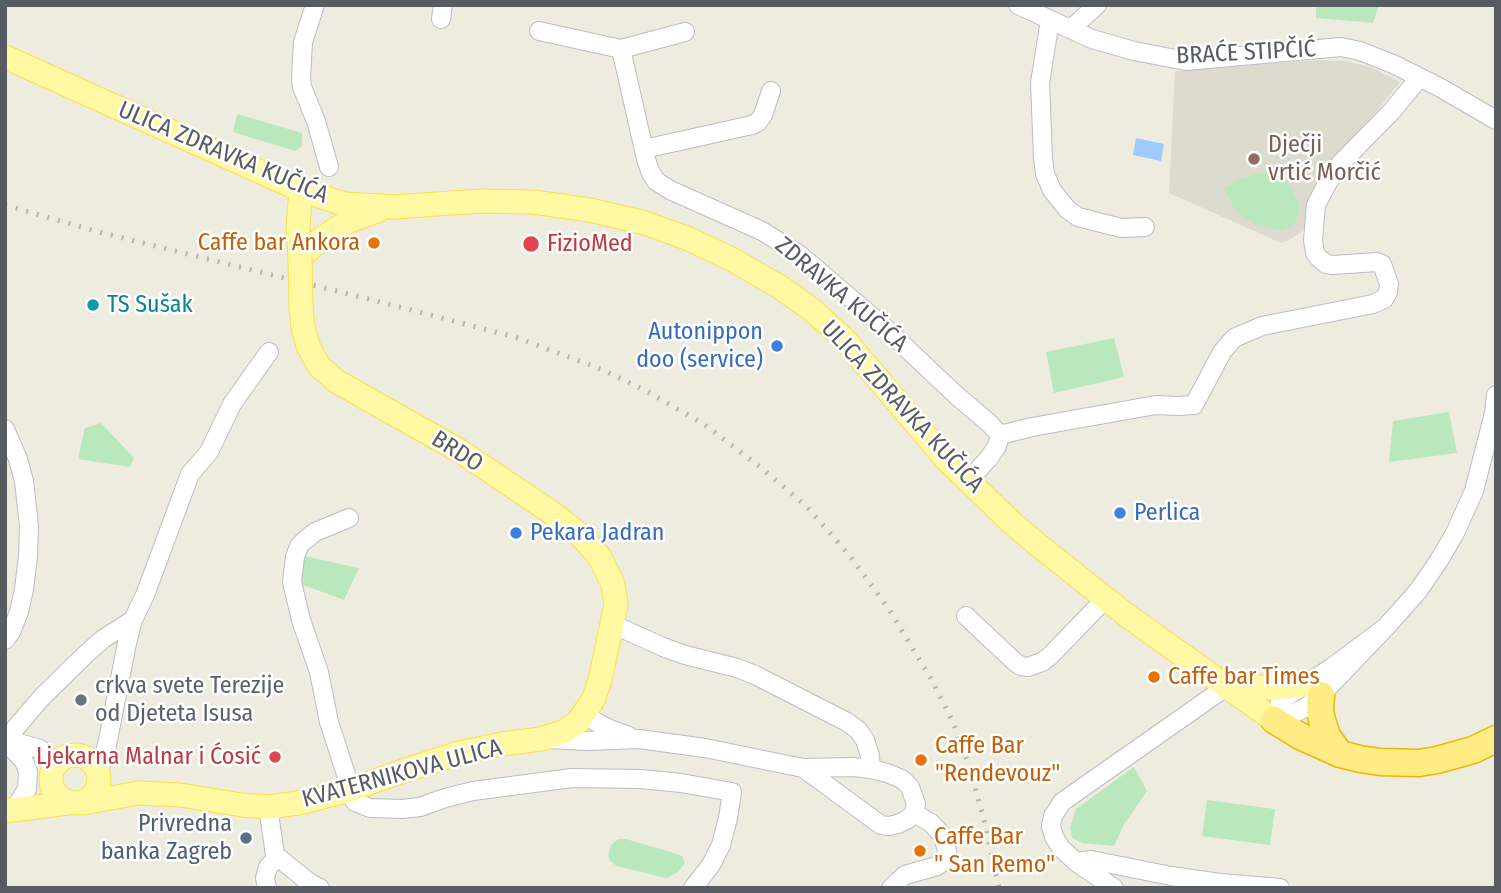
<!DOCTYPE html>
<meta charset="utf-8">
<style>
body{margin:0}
#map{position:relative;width:1501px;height:893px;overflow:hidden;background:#edecdf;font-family:"Fira Sans Condensed",sans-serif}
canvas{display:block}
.frame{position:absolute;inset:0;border:7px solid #585c62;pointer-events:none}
</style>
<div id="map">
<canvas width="1501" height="893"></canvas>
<div class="frame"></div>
</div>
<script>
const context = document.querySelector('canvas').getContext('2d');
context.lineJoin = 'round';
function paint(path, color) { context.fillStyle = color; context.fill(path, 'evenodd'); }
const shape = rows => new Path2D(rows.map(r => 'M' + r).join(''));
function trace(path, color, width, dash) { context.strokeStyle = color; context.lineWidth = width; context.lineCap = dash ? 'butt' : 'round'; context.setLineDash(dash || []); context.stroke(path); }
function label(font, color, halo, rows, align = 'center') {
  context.font = font + ' "Fira Sans Condensed",sans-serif'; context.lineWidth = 5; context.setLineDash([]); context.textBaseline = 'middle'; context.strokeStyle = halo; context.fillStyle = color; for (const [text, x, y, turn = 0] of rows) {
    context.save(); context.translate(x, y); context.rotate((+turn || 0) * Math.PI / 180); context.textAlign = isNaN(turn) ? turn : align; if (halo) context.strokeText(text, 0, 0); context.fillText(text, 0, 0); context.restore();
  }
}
const education = shape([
 [1317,60,1346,61,1371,67,1400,82,1320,182,1306,228,1300,233,1291,239,1281,243,1169,193,1175,71]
]);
const green = shape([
 [1316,5,1379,5,1373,23,1316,18],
 [237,114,302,133,302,146,295,151,233,132],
 [1276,172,1291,187,1297,201,1299,212,1295,223,1283,231,1253,223,1242,216,1233,206,1224,188,1235,181,1256,174],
 [1114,338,1124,377,1054,393,1046,352],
 [1449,412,1457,453,1389,462,1393,421],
 [101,423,134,458,130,467,78,459,85,428],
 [304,556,359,568,344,600,298,583],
 [1134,767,1147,791,1123,826,1114,846,1083,843,1072,838,1070,828,1076,809],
 [1207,800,1275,809,1270,845,1202,836],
 [618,839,626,839,667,851,682,856,685,863,678,872,666,878,617,866,610,861,608,856,611,845]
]);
const water = shape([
 [1136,138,1164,144,1161,161,1133,155]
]);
const minor = shape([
 [315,5,303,42,301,78,302,87,316,121,329,167],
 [1018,5,1092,39,1134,51,1186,61,1341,47,1360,51,1393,64,1439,87,1496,120],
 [441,19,443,5],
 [1050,20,1040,83,1043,158,1045,174,1052,190,1067,209,1078,217,1121,228,1145,227],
 [1072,28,1097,5],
 [539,31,621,49,646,159,650,171,656,181,670,190,762,231,800,255,882,325,957,396,989,423,1000,435],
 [621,49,685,32],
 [644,149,752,125,758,122,763,115,771,91],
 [5,429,18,459,24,481,29,526,28,557,24,589,19,612,11,632,5,640],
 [1000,435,1032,427,1156,405,1178,406,1194,405,1222,352,1234,338,1262,326,1373,304,1384,299,1388,292,1389,284,1382,264,1377,262,1333,265,1326,264,1318,257,1315,253,1313,240,1316,205,1328,182,1340,164,1392,111,1419,78],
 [968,481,989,458,997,446,1000,435],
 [349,518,315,532,304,541,299,546,295,557,292,582,301,620,319,672,329,722,355,802,370,808,402,809,420,807,445,798,473,791,572,778,641,779,681,783,732,792,728,818,721,845,711,865,693,888],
 [966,616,1015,662,1021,666,1028,667,1042,662,1050,656,1105,599],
 [612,624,663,647,685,655,737,668,755,675,847,722,858,730,865,740,870,756,871,769],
 [1386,627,1331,668,1286,697,1280,703,1274,720,1284,718,1305,708,1321,695,1386,627,1418,591,1438,562,1455,533,1474,491,1494,413,1496,395],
 [585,713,596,722,612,730,629,736],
 [5,737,13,731,42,697,86,654,103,639,133,620],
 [5,739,40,749,48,757,53,769],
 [550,739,587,741,639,739,705,748,803,768,853,767,871,769,887,773,902,779,910,787,916,804,914,813,908,819,898,824,889,826,881,825,803,768],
 [5,741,24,761,28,772,27,789,19,802],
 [102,762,107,745,127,643,133,620,145,595,190,474,209,452,232,404,269,352],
 [268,807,275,855,310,883,320,888],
 [1076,862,1091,860,1171,876,1220,883,1280,888],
 [267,888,265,878,268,867,277,858],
 [891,888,905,875,937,866,944,861,947,851,943,836,931,823,914,813],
 [1114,888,1076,862,1061,848,1054,837,1051,826,1053,816,1062,802,1226,687]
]);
const major = shape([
 [5,57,301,190,344,204,394,207,480,201,533,202,590,210,645,223,689,239,733,260,780,287,811,309,845,340,945,458,1011,522,1038,545,1129,617,1274,720],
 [300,257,322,238,347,222,377,211],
 [300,257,298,227,301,190],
 [1226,687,1245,686,1273,688,1296,686,1308,683],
 '51 779a24 24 0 1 1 48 0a24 24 0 1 1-48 0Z',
 [83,803,138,793,180,795,242,805,268,807,298,803,350,790,403,771,459,753,502,744,541,739,563,732,577,723,593,700,600,680,616,605,613,584,599,556,580,535,555,515,460,451,336,381,319,366,308,346,303,327,301,308],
 [5,811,68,803]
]);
const highway = shape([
 [1321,695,1320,711,1322,720,1327,736,1340,754],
 [1274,720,1300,736,1340,754,1360,759,1380,762,1419,763,1437,760,1473,750,1496,739]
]);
const rail = shape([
 [5,205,95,231,361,297,515,337,601,369,648,392,705,425,764,470,807,507,850,556,890,611,930,677,953,722,970,768,986,828,999,888]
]);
const majorBridge = shape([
 [300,257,301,308]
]);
const markers = [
 [1254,159,7,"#8d6e63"],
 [374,243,7,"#e8710a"],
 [531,244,9,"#e0444e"],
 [93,305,7,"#0f9aa8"],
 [777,346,7,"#3f7fe0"],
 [1120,513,7,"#3f7fe0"],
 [516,533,7,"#3f7fe0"],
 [1154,677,7,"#e8710a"],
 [81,700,7,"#6b7280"],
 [275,757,7,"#e0444e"],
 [921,760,7,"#e8710a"],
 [246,838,7,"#5c6f8a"],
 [920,851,7,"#e8710a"]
];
const streetNames = [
 ["BRAĆE STIPČIĆ",1246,53,-3],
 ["ULICA ZDRAVKA KUČIĆA",223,153,23],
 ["ZDRAVKA KUČIĆA",841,295,40],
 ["ULICA ZDRAVKA KUČIĆA",902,407,47],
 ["BRDO",457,452,32],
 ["KVATERNIKOVA ULICA",402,774,-15]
];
const educationNames = [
 ["Dječji",1268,145],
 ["vrtić Morčić",1268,173]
];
const foodNames = [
 ["Caffe bar Ankora",360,243,"right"],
 ["Caffe bar Times",1168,677],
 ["Caffe Bar",935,746],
 ["\"Rendevouz\"",935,774],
 ["Caffe Bar",934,837],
 ["\" San Remo\"",934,865]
];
const healthNames = [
 ["FizioMed",547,244],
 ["Ljekarna Malnar i Ćosić",261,757,"right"]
];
const cultureNames = [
 ["TS Sušak",107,305]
];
const shopNames = [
 ["Autonippon",763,332,"right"],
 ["doo (service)",763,360,"right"],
 ["Perlica",1134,513],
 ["Pekara Jadran",530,533]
];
const worshipNames = [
 ["crkva svete Terezije",95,686],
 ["od Djeteta Isusa",95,714]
];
const serviceNames = [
 ["Privredna",232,824],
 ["banka Zagreb",232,852]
];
paint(education, '#dddbce');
paint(green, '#b9e8bd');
paint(water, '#9ecbff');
trace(minor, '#babdc3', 20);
trace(major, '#ffdd47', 25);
trace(highway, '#edb900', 29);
trace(minor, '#fff', 18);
trace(major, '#fff9a3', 23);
trace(highway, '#ffec85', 26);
trace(rail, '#b4b5b5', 5, [2, 9]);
trace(majorBridge, '#ffdd47', 25, []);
trace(majorBridge, '#fff9a3', 23);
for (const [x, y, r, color] of markers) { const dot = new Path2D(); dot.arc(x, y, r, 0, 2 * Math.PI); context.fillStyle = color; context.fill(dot); trace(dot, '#fff', 2.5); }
label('24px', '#585c62', '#fff', streetNames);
label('24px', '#785e54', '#fff', educationNames, 'left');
label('24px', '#c56008', '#fff', foodNames, 'left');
label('24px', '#be3a42', '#fff', healthNames, 'left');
label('24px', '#0d838f', '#fff', cultureNames, 'left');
label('24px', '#366cbe', '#fff', shopNames, 'left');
label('24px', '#5b616d', '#fff', worshipNames, 'left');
label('24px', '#4e5e75', '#fff', serviceNames, 'right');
</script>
